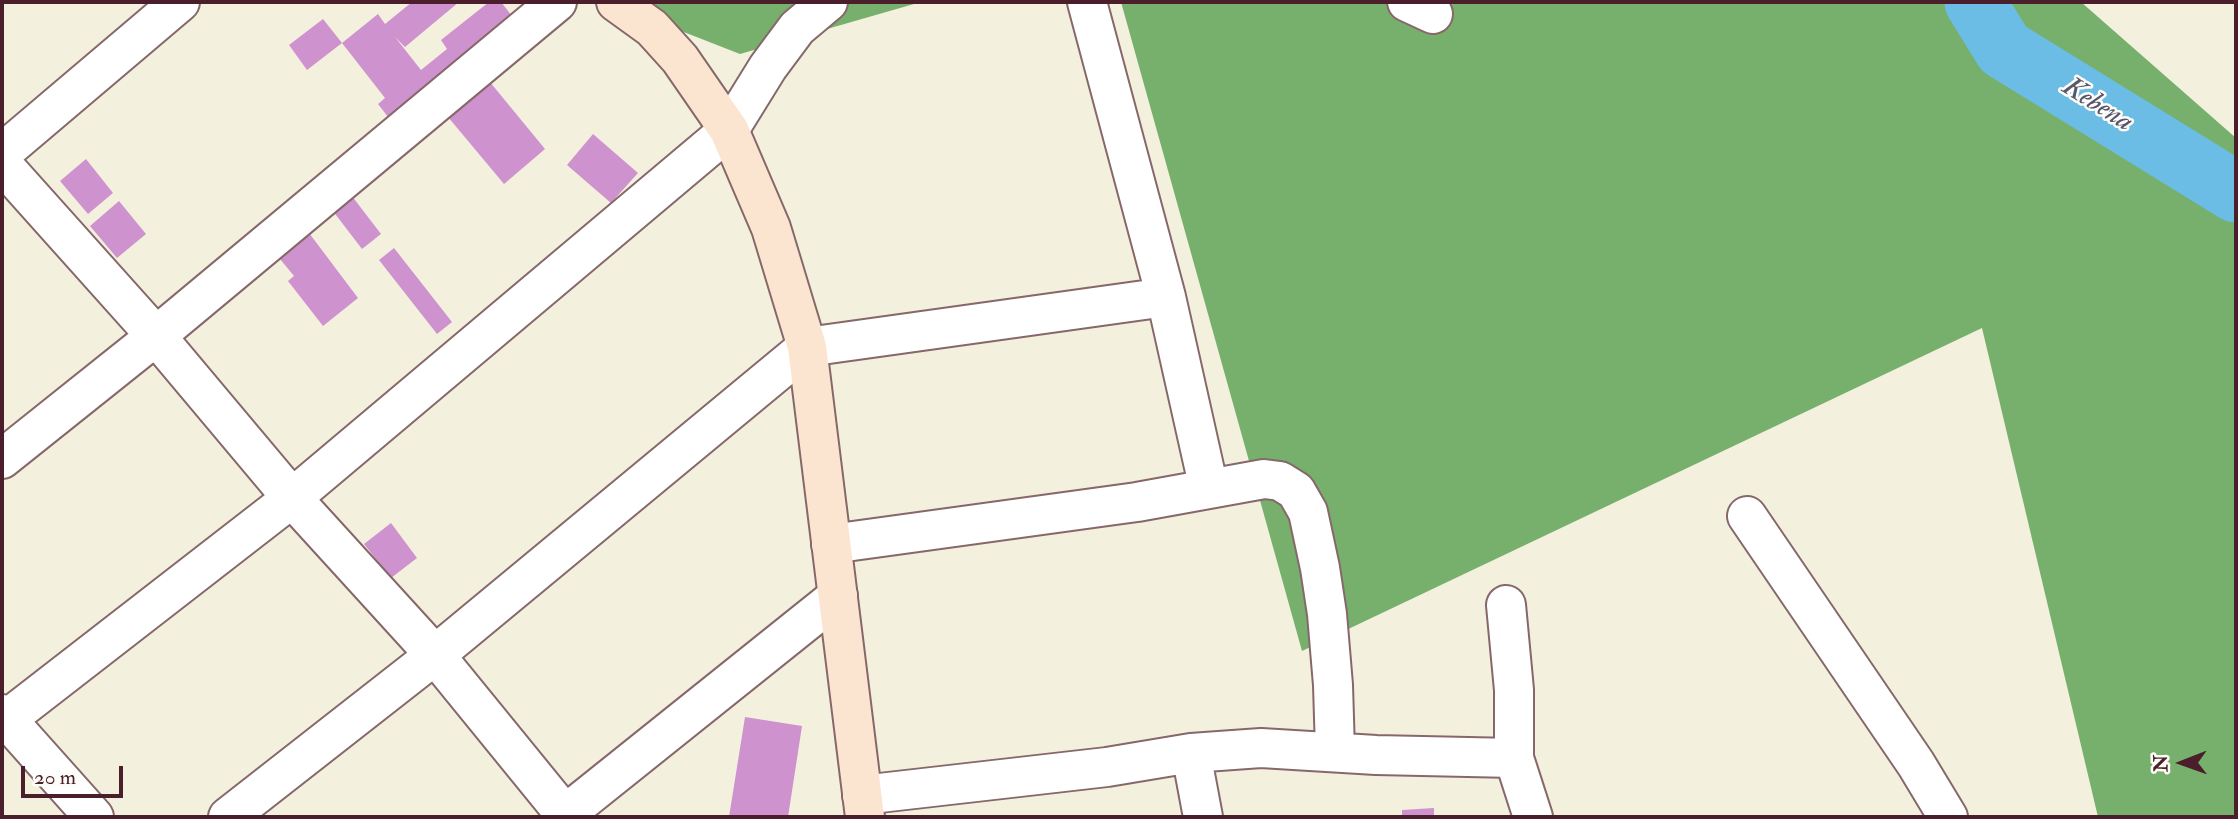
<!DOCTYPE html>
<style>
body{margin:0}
#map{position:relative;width:2238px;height:819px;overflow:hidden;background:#f4f0de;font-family:"IM FELL Double Pica",serif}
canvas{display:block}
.frame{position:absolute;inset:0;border:4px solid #4a1f2b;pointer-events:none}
.north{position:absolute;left:2147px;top:728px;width:70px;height:70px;-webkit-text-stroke:5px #fdfcf7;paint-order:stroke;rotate:269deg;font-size:19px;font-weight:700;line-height:28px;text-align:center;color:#4a1f2b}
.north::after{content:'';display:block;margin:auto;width:24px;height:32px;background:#4a1f2b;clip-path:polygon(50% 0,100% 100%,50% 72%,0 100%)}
.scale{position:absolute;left:21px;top:766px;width:102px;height:32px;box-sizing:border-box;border:4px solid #4a1f2b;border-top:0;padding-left:9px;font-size:21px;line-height:24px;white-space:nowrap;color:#4a1f2b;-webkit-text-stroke:5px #fdfcf7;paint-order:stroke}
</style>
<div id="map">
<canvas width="2238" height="819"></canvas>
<div class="frame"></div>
<div class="north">N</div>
<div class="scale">20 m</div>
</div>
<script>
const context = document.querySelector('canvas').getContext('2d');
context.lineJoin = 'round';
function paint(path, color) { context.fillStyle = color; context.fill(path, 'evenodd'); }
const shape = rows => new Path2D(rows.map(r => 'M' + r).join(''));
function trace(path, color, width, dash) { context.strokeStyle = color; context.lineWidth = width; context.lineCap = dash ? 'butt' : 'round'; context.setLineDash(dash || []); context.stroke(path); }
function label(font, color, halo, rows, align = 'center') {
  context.font = font + ' "IM FELL Double Pica",serif'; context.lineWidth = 5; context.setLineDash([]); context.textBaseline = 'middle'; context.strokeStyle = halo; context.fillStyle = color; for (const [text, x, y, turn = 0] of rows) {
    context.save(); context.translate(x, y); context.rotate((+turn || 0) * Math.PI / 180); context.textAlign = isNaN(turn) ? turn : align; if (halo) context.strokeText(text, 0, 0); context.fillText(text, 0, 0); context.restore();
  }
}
const forest = shape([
 [607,2,921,2,740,54],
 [1121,2,2081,2,2236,138,2236,817,2098,817,1982,328,1302,651]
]);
const river = shape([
 [1975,2,2004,49,2236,192]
]);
const building = shape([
 [412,2,459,2,405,47,395,37,421,70,447,49,441,40,489,2,501,2,516,21,395,126,378,104,385,98,342,43,378,14,385,24],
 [323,19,342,43,307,70,289,45],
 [485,76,545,149,504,184,443,111],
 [593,134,638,173,611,203,567,165],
 [86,159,113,193,88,214,60,181],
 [345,187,381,234,362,249,326,202],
 [119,201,146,234,117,258,90,226],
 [306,229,358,298,323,326,288,281,294,276,275,253],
 [394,248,452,322,437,334,379,260],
 [391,523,417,558,391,578,364,544],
 [745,717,802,726,788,817,729,817],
 [1434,808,1434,817,1402,817,1402,810]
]);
const minor = shape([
 [1087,2,1166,297,1209,489],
 [1407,2,1433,14],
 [2,153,180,2],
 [2,164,156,336,292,498,435,655,567,817],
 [2,459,156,336,557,2],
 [1747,516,1916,764,1948,817],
 [831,544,1137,502,1264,479,1280,481,1296,491,1308,512,1320,568,1327,614,1333,685,1335,751],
 [1506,605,1514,690,1514,758,1533,817],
 [2,714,94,817],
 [2,723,292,498,729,130,768,67,797,28,828,2],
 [1191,753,1203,817],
 [862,795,1107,767,1191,753,1261,748,1376,755,1514,758],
 [228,817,435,655,807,347,1166,297],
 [562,817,838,596]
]);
const secondary = shape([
 [616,2,652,28,680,59,729,130,771,228,807,347,865,817]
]);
const waterNames = [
 ["Kebena",2097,106,32]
];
paint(forest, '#77b06d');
trace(river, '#6bbde6', 61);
paint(building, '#ce92ce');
trace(minor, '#86686a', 42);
trace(secondary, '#86686a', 42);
trace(minor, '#fff', 38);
trace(secondary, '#fce5d0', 38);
label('italic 28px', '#56566c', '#fdfcf7', waterNames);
</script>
